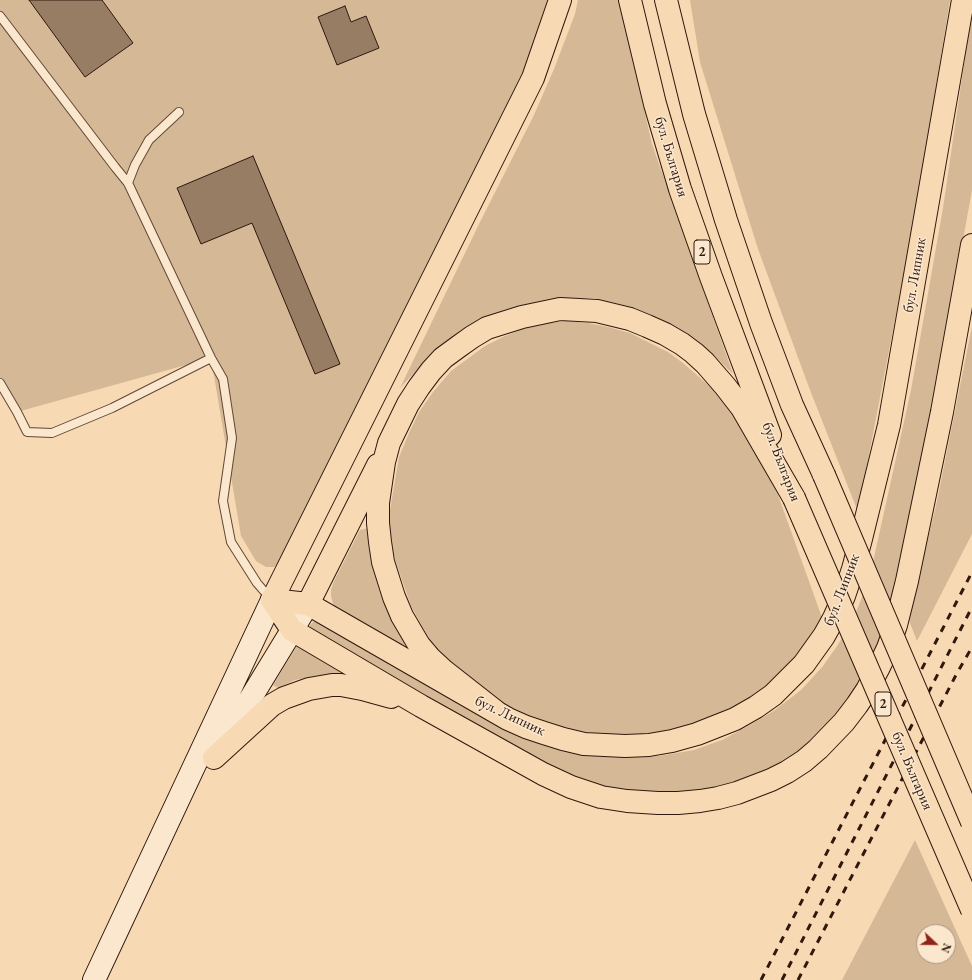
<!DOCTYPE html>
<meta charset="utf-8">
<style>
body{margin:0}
#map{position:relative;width:972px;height:980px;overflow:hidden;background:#f7dab3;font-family:"EB Garamond",serif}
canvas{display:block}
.north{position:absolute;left:916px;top:924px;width:40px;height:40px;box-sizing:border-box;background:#fae7ce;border:1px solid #a99481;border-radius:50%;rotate:112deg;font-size:11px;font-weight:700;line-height:16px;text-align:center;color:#30180e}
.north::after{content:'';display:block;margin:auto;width:14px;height:18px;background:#8f2418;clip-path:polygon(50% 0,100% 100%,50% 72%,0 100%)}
</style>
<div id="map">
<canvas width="972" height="980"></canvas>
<div class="north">N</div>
</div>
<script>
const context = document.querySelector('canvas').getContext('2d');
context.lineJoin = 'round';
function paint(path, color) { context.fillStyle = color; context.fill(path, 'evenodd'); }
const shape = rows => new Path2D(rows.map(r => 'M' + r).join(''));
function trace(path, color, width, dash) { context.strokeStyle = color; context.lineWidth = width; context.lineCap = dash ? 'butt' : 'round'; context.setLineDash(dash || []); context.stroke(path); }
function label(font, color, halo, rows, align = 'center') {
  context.font = font + ' "EB Garamond",serif'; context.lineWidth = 3; context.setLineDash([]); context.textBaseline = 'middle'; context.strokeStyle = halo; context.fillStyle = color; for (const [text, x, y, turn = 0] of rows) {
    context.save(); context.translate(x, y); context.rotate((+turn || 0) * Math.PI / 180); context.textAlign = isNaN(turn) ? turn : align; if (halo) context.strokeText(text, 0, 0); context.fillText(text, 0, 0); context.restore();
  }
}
const green = shape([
 [0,0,549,0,523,74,281,563,274,567,266,567,256,561,241,536,211,358,17,412,0,391],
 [578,0,619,0,652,144,733,374,709,351,688,334,660,319,628,306,594,298,551,299,504,310,461,330,428,358,400,388,479,224,533,117,554,69,575,14],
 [690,0,950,0,916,210,858,512,810,390,758,249,700,62],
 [972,9,972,190,935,395,901,570,884,633,853,694,829,725,804,748,781,764,757,776,723,787,690,793,627,792,597,785,573,777,546,765,312,632,310,629,310,625,313,622,318,622,489,716,632,757,659,756,694,750,722,740,750,725,775,710,801,690,823,666,837,646,852,622,862,597,873,562,911,390,943,208],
 [567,321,588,323,608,327,630,333,668,352,683,363,714,390,728,407,741,426,757,454,778,495,824,623,793,667,739,710,663,733,629,735,595,734,573,730,555,726,535,719,514,710,495,699,447,661,432,643,422,626,411,606,394,557,390,531,390,510,399,457,409,433,419,412,433,392,451,371,485,346,505,336,525,328,547,323],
 [972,326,972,534,917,641,908,618,936,506],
 [369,528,405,643,404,645,401,646,337,609,333,604,331,596,331,590,334,581,360,530],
 [297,646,350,674,315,676,295,680,278,688,273,685],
 [915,840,972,966,972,980,842,980],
 [924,932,948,932,948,956,924,956]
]);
const building = shape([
 [29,0,102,0,133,43,85,77,29,0],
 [345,6,351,22,366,16,379,48,337,65,318,17,345,6],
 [253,156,340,364,315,374,252,223,201,244,177,188,253,156]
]);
const lane = shape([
 [0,16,115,167,128,183,211,358],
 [128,183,135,165,149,140,179,112],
 [0,383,17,412,27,432,52,433,112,408,211,358,223,379,232,438,223,501,231,542,257,583,270,598]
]);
const secondary = shape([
 [219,750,308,604],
 [94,980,272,600]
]);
const primary = shape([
 [272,600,308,604,508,719,526,727,544,733,563,739,584,744,625,746,649,745,672,741,697,734,735,719,756,707,773,695,804,664,824,636,834,618,844,596,853,569,861,539,889,425,963,0],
 [272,600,292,630,421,706,543,774,571,787,601,797,627,801,658,803,678,803,700,801,718,798,737,793,771,780,787,772,804,761,818,749,844,722,857,705,867,690,878,669,888,648,896,625,907,581,942,412,972,245],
 [214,758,272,705,284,698,309,689,332,685,341,685,362,689,391,697]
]);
const highway = shape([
 [630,0,655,104,680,189,711,277,770,435],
 [666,0,694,114,726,220,761,323,792,405,824,475],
 [272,600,533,78,560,0],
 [308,604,378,465],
 [495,711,444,671,430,658,419,645,402,616,394,597,383,562,380,542,378,523,378,503,384,462,389,443,408,404,419,387,431,371,443,358,458,347,472,337,487,328,522,317,560,309,579,310,597,311,630,319,647,326,665,334,682,344,694,353,705,363,725,386,742,408,794,498]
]);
const rail = shape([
 [761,980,972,572],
 [782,980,972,607],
 [798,980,956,675,972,647]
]);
const highwayBridge = shape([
 [824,475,972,822],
 [794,498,972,910]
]);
const shields = [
 [702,252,16],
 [883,704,16]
];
const shieldNames = [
 ["2",702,252],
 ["2",883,704]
];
const streetNames = [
 ["бул. България",671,157,73],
 ["бул. Липник",915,275,-80],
 ["бул. България",781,462,69],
 ["бул. Липник",842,590,-69],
 ["бул. Липник",510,716,25],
 ["бул. България",912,771,67]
];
paint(green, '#d5b997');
paint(building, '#977d64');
trace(building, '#30180e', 1);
trace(lane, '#624837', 10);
trace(secondary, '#30180e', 24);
trace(primary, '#30180e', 24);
trace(highway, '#30180e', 24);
trace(lane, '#fae7ce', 8);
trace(secondary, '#fae7ce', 22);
trace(primary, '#f7dab3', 22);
trace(highway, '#f7dab3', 22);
trace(rail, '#30180e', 3, [7, 7]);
trace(highwayBridge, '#30180e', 24, []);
trace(highwayBridge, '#f7dab3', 22);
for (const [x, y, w] of shields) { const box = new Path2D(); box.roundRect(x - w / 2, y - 12, w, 24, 3); context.fillStyle = '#fae7ce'; context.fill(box); trace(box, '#30180e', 1); }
label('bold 14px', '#30180e', null, shieldNames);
label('15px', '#30180e', '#fae7ce', streetNames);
</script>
